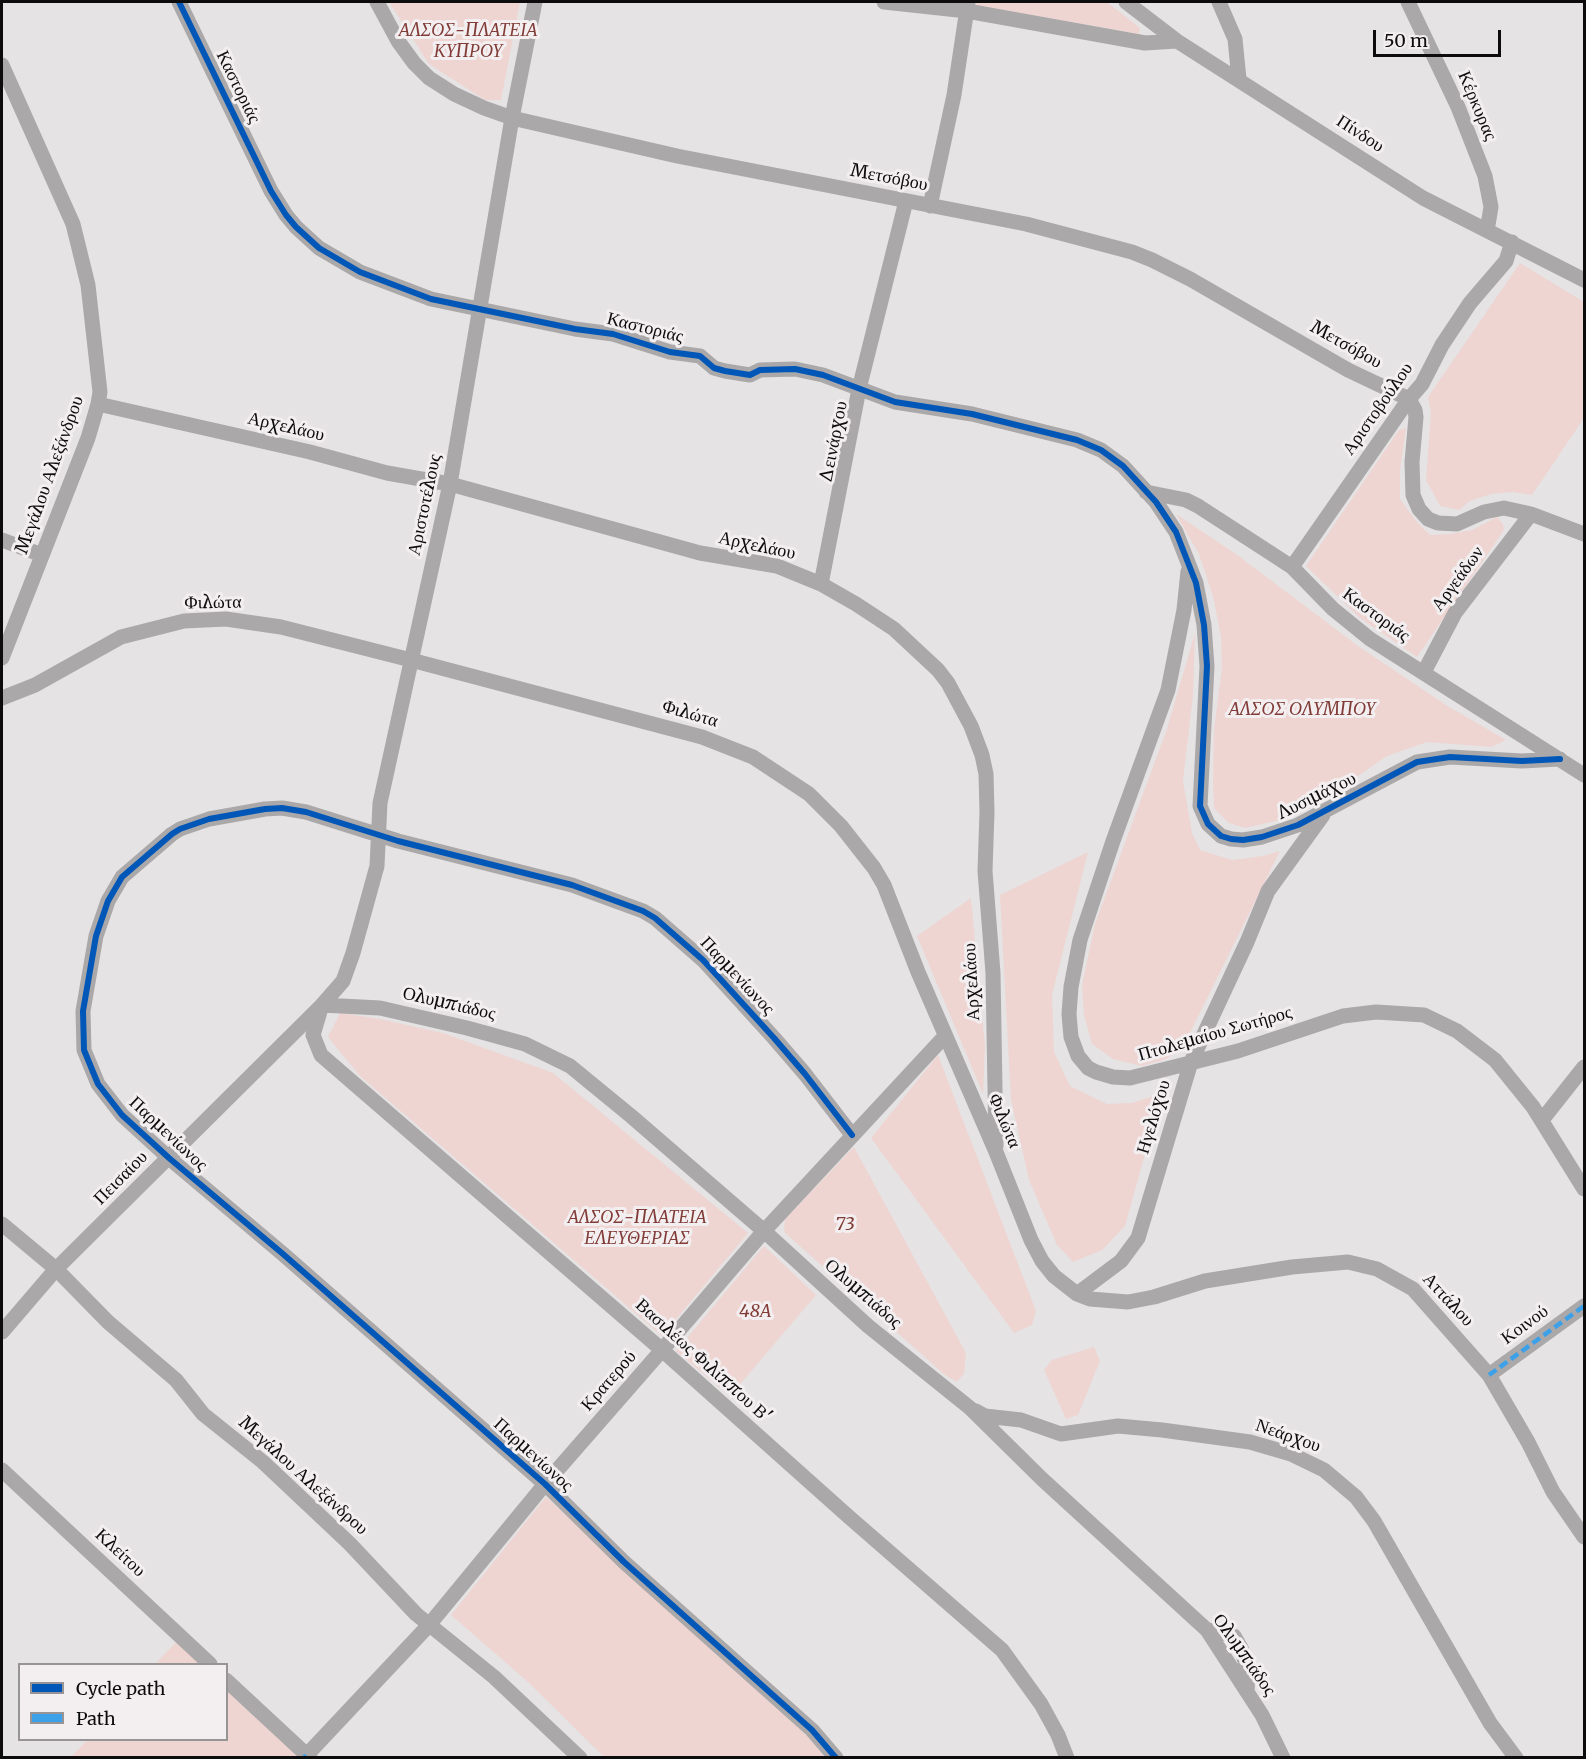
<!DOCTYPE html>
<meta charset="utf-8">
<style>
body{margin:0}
#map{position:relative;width:1586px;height:1759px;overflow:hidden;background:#e5e3e4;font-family:Merriweather,serif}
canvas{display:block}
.frame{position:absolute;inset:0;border:3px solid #0d0c0c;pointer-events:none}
.legend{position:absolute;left:18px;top:1663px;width:210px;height:78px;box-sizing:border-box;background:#f3eff1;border:2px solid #979495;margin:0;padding:8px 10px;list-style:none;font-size:18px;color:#0d0c0c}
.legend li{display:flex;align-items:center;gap:12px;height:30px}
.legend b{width:30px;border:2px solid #979495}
.scale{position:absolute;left:1373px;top:30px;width:128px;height:27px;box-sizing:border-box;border:3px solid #0d0c0c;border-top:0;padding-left:8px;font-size:18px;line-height:21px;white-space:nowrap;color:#0d0c0c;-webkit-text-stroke:4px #f3eff1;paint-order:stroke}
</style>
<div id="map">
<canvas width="1586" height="1759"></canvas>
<div class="frame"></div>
<ul class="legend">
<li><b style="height:8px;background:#0057b8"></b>Cycle path</li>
<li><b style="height:8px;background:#3ca1e9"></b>Path</li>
</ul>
<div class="scale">50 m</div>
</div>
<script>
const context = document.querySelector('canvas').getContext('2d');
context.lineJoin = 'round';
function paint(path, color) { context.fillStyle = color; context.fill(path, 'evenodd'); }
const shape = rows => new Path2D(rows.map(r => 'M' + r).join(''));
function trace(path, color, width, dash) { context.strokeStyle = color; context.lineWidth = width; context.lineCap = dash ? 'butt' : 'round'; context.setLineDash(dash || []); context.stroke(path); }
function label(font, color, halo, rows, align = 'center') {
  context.font = font + ' Merriweather,serif'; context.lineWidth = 6; context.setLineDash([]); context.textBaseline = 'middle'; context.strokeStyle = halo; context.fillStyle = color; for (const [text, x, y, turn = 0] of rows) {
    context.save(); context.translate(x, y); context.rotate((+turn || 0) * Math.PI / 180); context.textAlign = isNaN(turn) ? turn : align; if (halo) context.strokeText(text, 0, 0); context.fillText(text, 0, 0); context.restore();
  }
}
const green = shape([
 [389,2,520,2,501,100,485,100,429,64],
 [975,2,1107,2,1140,28,1139,34,975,5],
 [1520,263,1584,302,1584,418,1532,495,1512,492,1491,494,1470,501,1459,510,1440,506,1426,480,1431,413,1428,397],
 [1406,428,1400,470,1400,499,1417,522,1430,535,1451,534,1472,530,1497,517,1503,524,1504,530,1417,657,1360,618,1306,566,1399,430],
 [1176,514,1236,554,1358,646,1446,705,1506,740,1492,747,1427,742,1387,756,1355,778,1276,821,1245,828,1229,823,1214,808,1213,782,1214,729,1222,668,1221,637,1213,596,1199,554],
 [1195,633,1193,695,1183,781,1192,833,1200,850,1232,860,1263,856,1280,851,1182,1049,1166,1059,1142,1066,1113,1059,1092,1044,1084,1015,1082,985,1095,924,1167,729],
 [1088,852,1052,995,1054,1052,1070,1086,1107,1104,1132,1103,1162,1093,1125,1226,1102,1250,1073,1262,1057,1245,1029,1180,1011,1100,1000,895],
 [971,898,985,1045,983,1094,917,936],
 [340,1013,380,1019,443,1033,553,1073,748,1233,662,1336,360,1076,328,1037],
 [938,1055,1036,1311,1032,1325,1014,1333,871,1138],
 [854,1147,966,1353,964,1373,957,1382,945,1375,784,1232,785,1219],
 [764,1246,816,1295,730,1396,676,1351],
 [1094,1347,1100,1361,1078,1415,1066,1419,1044,1370,1052,1360],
 [546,1497,809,1737,825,1757,604,1757,528,1682,451,1615],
 [181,1637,210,1664,155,1664],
 [227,1680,304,1758,70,1758,87,1740,226,1740]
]);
const street = shape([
 [179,2,271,191,286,215,296,227,319,248,360,272,431,299,575,329,613,334,670,352,700,356,714,368,725,371,750,375,760,370,795,369,823,375,895,402,972,414,1077,440,1101,450,1123,466,1156,502,1176,532,1196,583,1204,625,1207,666,1200,806,1208,824,1221,836,1231,839,1243,840,1262,837,1298,825,1417,762,1450,757,1522,761,1560,759],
 [377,2,398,41,414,63,429,78,454,94,484,108,512,118,677,156,1026,224,1132,252,1152,260,1190,279,1348,370,1409,399,1415,410,1416,417,1412,462,1413,495,1419,509,1428,519,1438,523,1457,524,1484,512,1504,508,1531,514,1584,534],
 [884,2,967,11,1145,43,1177,41],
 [1126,2,1177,41,1423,198,1584,280],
 [1219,2,1235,39,1239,79],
 [1408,2,1458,107,1485,176,1491,207,1487,231],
 [2,65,73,224,88,285,100,392,98,404,88,438,2,658],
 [930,206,954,95,968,2],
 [98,404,310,452,387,473,450,484,700,553,777,566,821,584,856,604,894,629,938,670,948,683,971,726,982,755,986,774,987,812,985,871,993,973,996,1146],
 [1146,492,1186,500,1198,506,1292,567,1333,609,1370,639,1584,775],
 [2,540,42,555],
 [1292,567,1409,399,1422,384,1442,345,1470,303,1506,261,1512,242],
 [1188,571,1184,610,1168,690,1113,841,1080,940,1071,987,1069,1014,1071,1037,1078,1056,1088,1068,1096,1072,1113,1077,1130,1078,1238,1051,1343,1016,1376,1012,1424,1015,1457,1031,1495,1060,1533,1107,1584,1189],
 [821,584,859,389,906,201],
 [1424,672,1455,613,1531,514],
 [2,698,35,685,121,637,184,621,226,619,281,627,411,660,702,737,753,757,809,794,841,826,874,868,884,885,918,972,996,1152,1031,1240,1042,1261,1054,1276,1077,1294,1090,1299,1128,1302,1154,1297,1205,1281,1292,1267,1348,1262,1377,1269,1413,1289,1489,1375,1528,1442,1553,1492,1584,1537],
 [322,1005,380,1008,467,1028,525,1044,570,1066,631,1116,764,1231,868,1326,970,1408,1042,1479,1207,1630,1262,1715,1283,1758],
 [321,1008,313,1035,321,1055,662,1350,849,1517,1002,1650,1041,1704,1058,1735,1067,1758],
 [1542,1120,1584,1067],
 [2,1224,56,1269,108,1322,176,1380,203,1414,263,1462,350,1544,416,1614,494,1677,580,1758],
 [1077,1294,1121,1261,1138,1238,1191,1062,1247,942,1268,891,1323,815],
 [2,1332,56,1269,322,1005,343,981,353,953,377,866,380,803,450,484,512,118,535,2],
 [1489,1375,1584,1306],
 [976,1411,985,1416,1021,1420,1061,1434,1118,1426,1162,1430,1250,1442,1291,1454,1324,1470,1356,1497,1374,1521,1490,1723,1516,1758],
 [2,1470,210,1664],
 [1207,1630,1216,1631,1234,1636,1241,1648,1248,1671,1247,1692],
 [226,1680,310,1758],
 [304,1758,429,1625,545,1484,662,1350,764,1231,945,1036],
 [836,1758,812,1730,624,1562,545,1484,283,1254,169,1158,122,1115,98,1084,84,1050,83,1011,96,936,108,901,122,877,172,834,180,829,209,819,265,809,282,808,306,812,398,841,572,885,643,911,655,918,703,960,774,1038,805,1074,852,1135]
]);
const quiet = shape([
 [1489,1375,1584,1306],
 [304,1758,306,1755]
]);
const cycleway = shape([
 [179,2,271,191,286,215,296,227,319,248,360,272,431,299,575,329,613,334,670,352,700,356,714,368,725,371,750,375,760,370,795,369,823,375,895,402,972,414,1077,440,1101,450,1123,466,1156,502,1176,532,1196,583,1204,625,1207,666,1200,806,1208,824,1221,836,1231,839,1243,840,1262,837,1298,825,1417,762,1450,757,1522,761,1560,759],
 [836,1758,812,1730,624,1562,545,1484,283,1254,169,1158,122,1115,98,1084,84,1050,83,1011,96,936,108,901,122,877,172,834,180,829,209,819,265,809,282,808,306,812,398,841,572,885,643,911,655,918,703,960,774,1038,805,1074,852,1135]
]);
const parkNames = [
 ["ΑΛΣΟΣ-ΠΛΑΤΕΙΑ",468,31],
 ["ΚΥΠΡΟΥ",468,52],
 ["ΑΛΣΟΣ ΟΛΥΜΠΟΥ",1302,710],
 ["ΑΛΣΟΣ-ΠΛΑΤΕΙΑ",637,1218],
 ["ΕΛΕΥΘΕΡΙΑΣ",637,1239],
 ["73",845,1225],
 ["48Α",755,1312]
];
const streetNames = [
 ["Καστοριάς",238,87,64],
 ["Κέρκυρας",1477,106,67],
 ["Πίνδου",1360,134,33],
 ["Μετσόβου",889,178,11],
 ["Καστοριάς",645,328,14],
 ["Μετσόβου",1346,345,29],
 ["Αριστοβούλου",1378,409,-55],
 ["Αρχελάου",286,427,13],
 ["Δεινάρχου",834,442,-79],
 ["Μεγάλου Αλεξάνδρου",50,475,-70],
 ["Αριστοτέλους",425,505,-78],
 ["Αρχελάου",757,546,12],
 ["Αργεάδων",1458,579,-54],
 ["Φιλώτα",213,603,-1],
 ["Καστοριάς",1376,615,36],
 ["Φιλώτα",690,714,16],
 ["Λυσιμάχου",1317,796,-26],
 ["Παρμενίωνος",737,976,47],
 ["Αρχελάου",972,982,-93],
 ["Ολυμπιάδος",449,1004,13],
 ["Πτολεμαίου Σωτήρος",1215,1034,-16],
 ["Ηγελόχου",1154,1117,-73],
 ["Φιλώτα",1004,1121,67],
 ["Παρμενίωνος",168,1134,43],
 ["Πεισαίου",121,1178,-45],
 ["Ολυμπιάδος",863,1294,41],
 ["Αττάλου",1448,1300,47],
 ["Κοινού",1525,1325,-36],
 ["Βασιλέως Φιλίππου Β'",703,1361,42],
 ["Κρατερού",609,1381,-49],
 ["Νεάρχου",1288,1436,19],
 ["Παρμενίωνος",533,1455,42],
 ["Μεγάλου Αλεξάνδρου",303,1476,42],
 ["Κλείτου",120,1553,43],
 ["Ολυμπιάδος",1244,1655,55]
];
paint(green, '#eed5d2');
trace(street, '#aaa8a9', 15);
trace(quiet, '#3ca1e9', 4.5, [9, 4.5]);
trace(cycleway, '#0057b8', 6);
label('italic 18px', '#823c37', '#f3eff1', parkNames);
label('18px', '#0d0c0c', '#f3eff1', streetNames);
</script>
